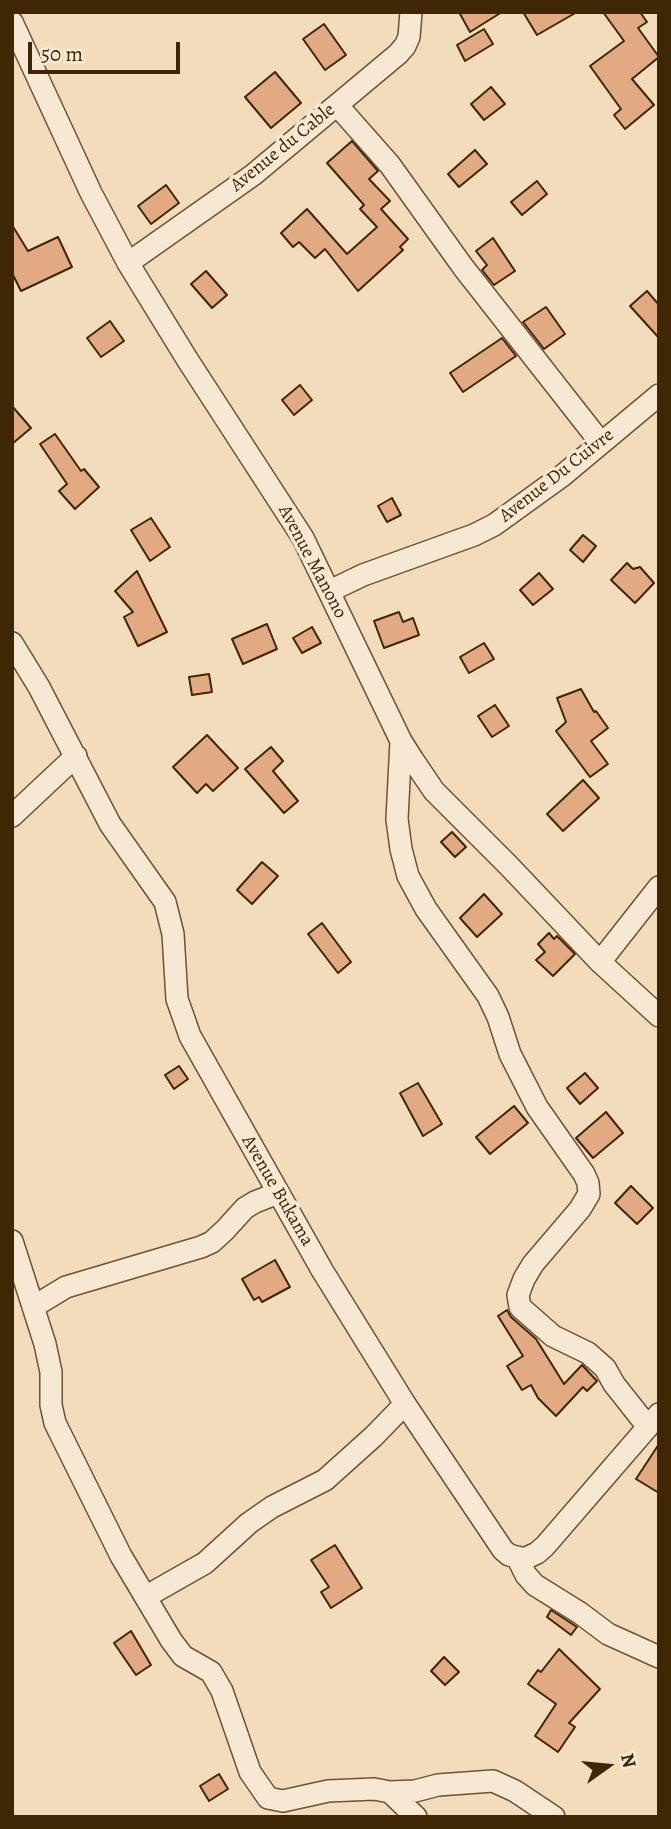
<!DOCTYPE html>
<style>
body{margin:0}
#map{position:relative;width:671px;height:1829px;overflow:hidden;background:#f2dcbc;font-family:Alegreya,serif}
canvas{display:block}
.frame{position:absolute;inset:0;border:14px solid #3f2605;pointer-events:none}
.north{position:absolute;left:573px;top:1731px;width:70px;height:70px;-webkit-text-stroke:5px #f7e8d3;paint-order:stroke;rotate:75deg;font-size:19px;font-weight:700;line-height:28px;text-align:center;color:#3f2605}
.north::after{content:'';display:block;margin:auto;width:24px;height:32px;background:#3f2605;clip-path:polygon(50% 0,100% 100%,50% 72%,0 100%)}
.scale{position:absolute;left:28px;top:42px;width:152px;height:32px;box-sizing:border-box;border:4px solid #3f2605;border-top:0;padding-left:9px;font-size:21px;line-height:24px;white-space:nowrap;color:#3f2605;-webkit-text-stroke:5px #f7e8d3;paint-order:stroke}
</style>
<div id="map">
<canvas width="671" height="1829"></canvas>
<div class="frame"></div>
<div class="north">N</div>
<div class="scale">50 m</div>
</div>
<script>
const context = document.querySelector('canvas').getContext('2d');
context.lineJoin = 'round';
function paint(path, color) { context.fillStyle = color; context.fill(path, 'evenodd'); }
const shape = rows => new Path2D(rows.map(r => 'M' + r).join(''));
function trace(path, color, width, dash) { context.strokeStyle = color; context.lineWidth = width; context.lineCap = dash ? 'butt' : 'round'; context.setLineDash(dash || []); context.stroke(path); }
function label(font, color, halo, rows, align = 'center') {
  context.font = font + ' Alegreya,serif'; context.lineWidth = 7; context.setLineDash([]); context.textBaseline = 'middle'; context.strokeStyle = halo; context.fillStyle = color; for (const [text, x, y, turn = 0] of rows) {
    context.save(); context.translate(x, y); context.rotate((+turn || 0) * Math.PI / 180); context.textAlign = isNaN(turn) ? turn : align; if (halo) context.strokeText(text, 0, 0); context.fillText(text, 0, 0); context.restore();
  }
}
const building = shape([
 [459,12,502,12,470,32,459,12],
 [523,12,577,12,537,35,523,12],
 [603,12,640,12,647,22,638,28,659,57,632,79,654,105,625,129,614,115,621,109,590,66,624,41,603,12],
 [324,24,346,55,325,70,303,39,324,24],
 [484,29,493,44,465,61,457,45,484,29],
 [275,72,301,103,271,128,245,97,275,72],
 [491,87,505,104,484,120,471,104,491,87],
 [352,141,378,171,369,179,390,201,381,209,408,239,400,247,403,250,358,291,325,249,315,258,299,242,293,247,281,233,307,209,347,254,377,227,360,209,364,205,327,163,352,141],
 [475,150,487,164,459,187,448,174,475,150],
 [537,181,547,194,522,215,511,202,537,181],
 [166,185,179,203,151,224,138,206,166,185],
 [12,225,28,251,58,237,72,267,21,291,12,273,12,225],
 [493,238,515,271,494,285,482,270,487,265,476,251,493,238],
 [206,271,227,295,212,308,191,284,206,271],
 [647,291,659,305,659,338,630,306,647,291],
 [546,307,565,334,544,349,523,322,546,307],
 [110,321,124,341,101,357,87,338,110,321],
 [502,338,516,356,463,392,450,373,502,338],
 [300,385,312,400,294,415,282,400,300,385],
 [12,406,31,428,12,444,12,406],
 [55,434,81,471,84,469,99,487,75,509,59,491,67,484,40,444,55,434],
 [392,498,401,515,387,522,378,506,392,498],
 [151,518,170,547,150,561,131,530,151,518],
 [583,535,596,546,583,562,570,550,583,535],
 [627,563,633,569,640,567,654,583,635,603,611,580,627,563],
 [137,571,167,632,138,646,124,617,133,612,115,591,137,571],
 [539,573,553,589,533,605,520,590,539,573],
 [399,612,403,622,413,618,419,635,384,648,374,621,399,612],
 [267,624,277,649,243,664,232,639,267,624],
 [312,627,321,643,302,653,293,638,312,627],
 [484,643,494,659,469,673,460,657,484,643],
 [209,674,212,692,192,695,189,677,209,674],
 [581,689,594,712,596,711,608,728,591,741,608,764,590,777,556,731,566,722,557,698,581,689],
 [495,705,509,726,492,737,478,716,495,705],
 [207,735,238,768,213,791,206,784,197,793,173,767,207,735],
 [271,747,283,761,273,771,298,801,284,813,245,769,271,747],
 [583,780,599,798,563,831,547,814,583,780],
 [452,832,466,847,455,857,441,842,452,832],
 [262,862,278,876,252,904,237,890,262,862],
 [484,894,502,914,477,937,460,918,484,894],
 [322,923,351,962,338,973,308,934,322,923],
 [549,933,554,939,557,936,575,954,553,976,536,960,545,952,538,944,549,933],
 [179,1066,188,1079,174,1089,165,1075,179,1066],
 [585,1073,598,1088,580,1104,567,1088,585,1073],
 [418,1083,442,1124,423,1136,400,1093,418,1083],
 [514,1106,528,1123,490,1154,476,1137,514,1106],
 [606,1112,623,1133,593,1158,576,1138,606,1112],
 [631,1186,653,1208,637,1224,615,1203,631,1186],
 [275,1260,290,1287,262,1302,259,1297,254,1300,242,1279,275,1260],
 [507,1310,511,1317,536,1339,564,1384,582,1365,597,1381,587,1391,583,1387,556,1416,538,1398,531,1385,522,1390,507,1366,523,1356,498,1316,507,1310],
 [659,1444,659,1493,636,1479,659,1444],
 [335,1545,362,1588,331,1608,321,1592,329,1587,311,1560,335,1545],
 [551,1610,577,1627,571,1635,547,1617,551,1610],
 [131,1631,151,1665,136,1675,114,1643,131,1631],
 [559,1649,600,1689,569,1723,575,1727,558,1752,535,1736,556,1704,528,1684,538,1670,541,1672,559,1649],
 [444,1657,459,1672,445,1685,431,1671,444,1657],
 [219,1774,228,1789,209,1801,200,1786,219,1774]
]);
const minor = shape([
 [12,22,91,193,128,263,187,359,303,538,401,741,413,760,434,791,509,866,600,962,659,1016],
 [337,105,390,165,463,267,601,443],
 [128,263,253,175,398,54,405,46,409,37,411,12],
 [330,591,363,575,474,535,494,525,562,476,659,395],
 [12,643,39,687,110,824,165,902,173,934,177,999,190,1036,322,1270,405,1404,503,1550,509,1555,524,1559,537,1553,545,1546,659,1414],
 [401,741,397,819,401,849,408,876,426,909,488,996,498,1017,510,1054,537,1107,584,1174,588,1183,589,1194,580,1209,533,1264,524,1279,518,1295,520,1307,553,1336,588,1353,605,1368,614,1384,648,1427],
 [12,816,76,756],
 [600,962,659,887],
 [12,1241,45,1344,51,1372,51,1405,55,1423,121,1556,171,1640,183,1656,211,1672,222,1691,250,1772,268,1798,283,1801,328,1791,374,1789,390,1792,415,1791,438,1785,493,1781,515,1791,554,1817],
 [33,1307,66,1287,201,1247,212,1242,225,1230,245,1208,255,1202,278,1193],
 [517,1557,526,1575,535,1585,580,1613,608,1634,659,1657],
 [147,1596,205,1563,249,1523,272,1507,325,1480,374,1436,405,1404],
 [390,1792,416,1817]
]);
const streetNames = [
 ["Avenue du Cable",283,148,-39],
 ["Avenue Du Cuivre",557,476,-38],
 ["Avenue Manono",312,562,62],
 ["Avenue Bukama",277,1191,60]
];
paint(building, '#e2aa83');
trace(building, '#3f2605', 2);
trace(minor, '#6c5433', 24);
trace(minor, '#f7e8d3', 21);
label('19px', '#3f2605', '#f7e8d3', streetNames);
</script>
